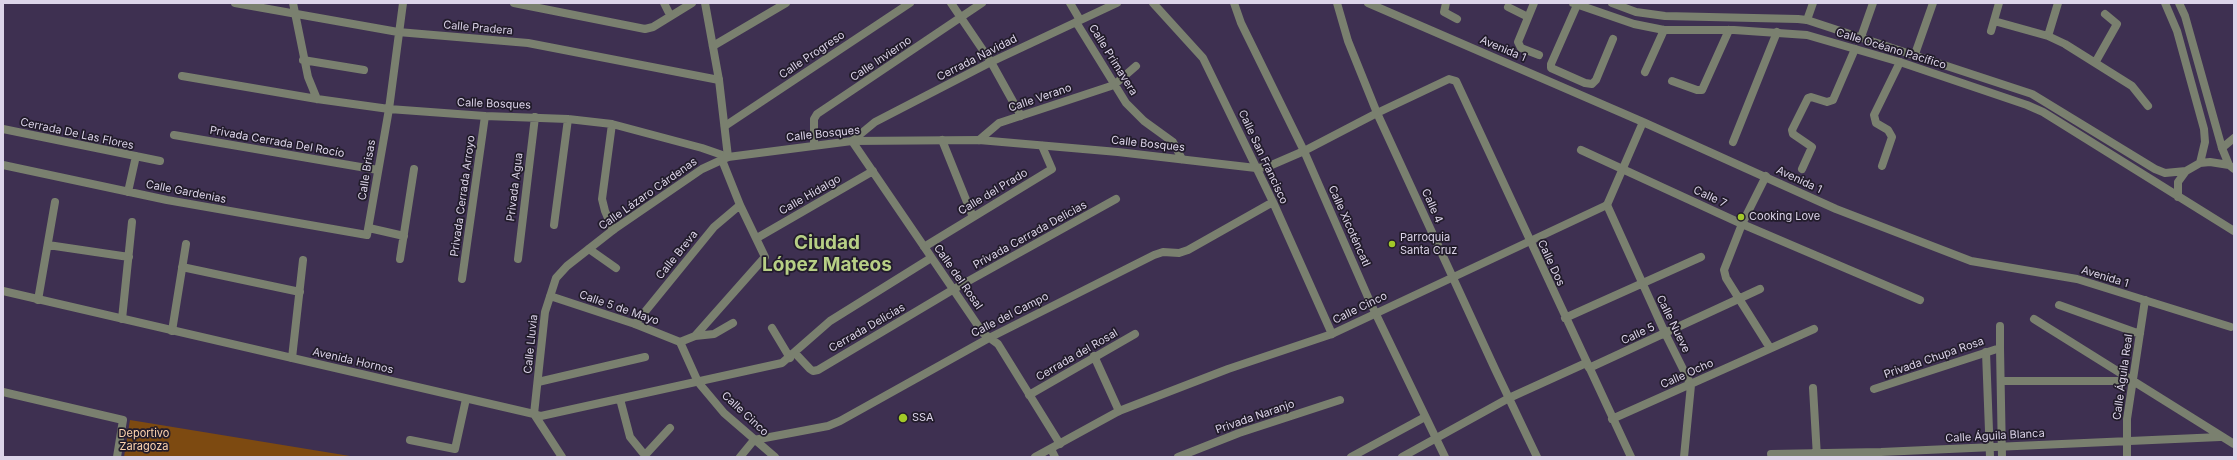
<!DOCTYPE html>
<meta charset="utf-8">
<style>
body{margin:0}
#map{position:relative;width:2237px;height:460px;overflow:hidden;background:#3e3051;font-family:Inter,sans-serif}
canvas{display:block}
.frame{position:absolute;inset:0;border:4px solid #dcd4e9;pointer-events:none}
</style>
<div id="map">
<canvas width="2237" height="460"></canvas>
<div class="frame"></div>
</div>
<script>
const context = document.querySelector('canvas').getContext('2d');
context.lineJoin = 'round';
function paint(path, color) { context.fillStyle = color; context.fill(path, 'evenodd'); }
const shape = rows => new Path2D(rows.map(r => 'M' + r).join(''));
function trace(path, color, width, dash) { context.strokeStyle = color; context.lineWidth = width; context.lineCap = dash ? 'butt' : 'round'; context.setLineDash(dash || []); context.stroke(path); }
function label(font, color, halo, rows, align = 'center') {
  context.font = font + ' Inter,sans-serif'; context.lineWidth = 3.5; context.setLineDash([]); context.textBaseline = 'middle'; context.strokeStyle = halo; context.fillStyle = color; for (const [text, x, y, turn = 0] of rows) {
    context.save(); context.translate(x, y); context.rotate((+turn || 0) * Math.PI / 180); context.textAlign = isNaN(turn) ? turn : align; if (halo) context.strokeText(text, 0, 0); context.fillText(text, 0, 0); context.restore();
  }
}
const green = shape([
 [130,420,356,457,124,457]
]);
const minor = shape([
 [235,3,398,32,528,43,719,80],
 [293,3,308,77,317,99],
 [514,3,645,29,653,27,692,3],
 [664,3,670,15],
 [951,3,991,62,1021,116],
 [1070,3,1080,20],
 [1153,3,1203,58,1273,202,1332,334],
 [1446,3,1444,12,1457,19],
 [1534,3,1518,42,1521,48,1539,55],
 [1577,5,1551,64,1551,68,1585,83,1592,84,1596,80,1613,39],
 [1508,7,1528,17],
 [1807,20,1813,3],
 [1994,21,2048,36,2065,44,2132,86,2148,106],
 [1076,22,1126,103,1144,121,1173,142,1182,159],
 [1991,31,1999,3],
 [2048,36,2058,3],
 [1861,37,1873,3],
 [713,46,786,3],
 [1915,54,1933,3],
 [303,60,364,70],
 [2095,63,2117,24,2105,14],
 [1645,72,1664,30],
 [182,76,317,99,389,109,485,116,568,119,612,124,702,148,728,157],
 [1672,81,1697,90,1702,90,1729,30],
 [1377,113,1449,79,1456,81,1631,457],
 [612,124,602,199,605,211,613,230],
 [725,126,910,3],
 [3,129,160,161],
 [174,135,378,170],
 [942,140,973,217],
 [979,140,999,123,1114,85,1136,66],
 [1733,142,1777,32],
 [814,144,814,119,817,114,982,3],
 [2222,148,2234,138],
 [1581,150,1742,224,1920,300],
 [3,165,167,200,367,235,389,109,403,3],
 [1882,166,1892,137,1888,130,1876,123,1874,115,1900,62],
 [1802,169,1812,147,1793,134,1792,130,1808,98,1811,97,1827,102,1833,100,1855,49],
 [1766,176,1742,224,1724,270,1726,278,1770,348],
 [128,192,136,156],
 [1607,205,1665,333,1691,385,1684,457],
 [554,225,568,119],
 [369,228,404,236],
 [757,238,873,171],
 [48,245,129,257],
 [924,247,1052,169,1042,146],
 [589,249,616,268],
 [400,259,414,169],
 [518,259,535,117],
 [182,267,300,292],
 [462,279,485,116],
 [38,300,55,202],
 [2059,305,2140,334],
 [1565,318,1701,257],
 [122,319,132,222],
 [2034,319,2234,444],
 [635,324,714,227,740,205],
 [772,328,790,358],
 [172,331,186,244],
 [695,336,714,334,733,323],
 [680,342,695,336,765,257,740,205,722,160],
 [795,353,810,369,813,371,818,370,954,289,1116,199],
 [1094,356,1119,411],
 [292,358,303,260],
 [1589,368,1760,289],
 [2001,381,2131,381],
 [538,382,645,357],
 [1813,388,1817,457],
 [1874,389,2000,348,2000,326],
 [3,392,123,420,117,457],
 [1029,395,1135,334],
 [620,399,630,437,643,453,647,453,670,428],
 [534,414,541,416,782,363,830,321,931,258],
 [1612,419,1814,329],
 [410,440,455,449,466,399],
 [1060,444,998,344,983,333,852,141,875,122,991,62,1117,3],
 [1051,449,1055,457],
 [1771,454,1881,452,2220,437],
 [740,457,754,440,828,426,840,421,989,338,1154,255,1163,252,1179,253,1188,250,1273,202],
 [1178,457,1239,433,1340,400],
 [1351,457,1425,417],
 [1402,457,1509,398,1586,363],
 [2127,457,2127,419,2145,300]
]);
const tertiary = shape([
 [705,3,719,80,728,157],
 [1234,3,1241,23,1304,151,1371,304,1445,457],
 [1337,3,1348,41,1377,113,1495,369,1537,457],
 [1368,3,1643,122,1836,209,1971,261,2077,279,2231,327],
 [1573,3,1634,24,1664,30,1734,30,1807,35,1900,62,2027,105,2043,112,2234,231],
 [1612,3,1636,12,1665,16,1798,19,1807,20,2032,94,2155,169,2165,173,2186,171,2200,163,2210,162,2229,165,2234,169],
 [2165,3,2177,31,2204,129,2205,142,2200,163],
 [2179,3,2185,16,2222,148,2229,165],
 [2178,197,2178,182,2186,171],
 [3,291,534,414],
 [550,296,635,324,680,342,698,382,724,413,775,457],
 [2000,348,2002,457],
 [1986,352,1990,457],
 [534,414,545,312,556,278,567,266,613,230,702,169,728,157,852,141,979,140,1118,152,1256,168,1267,167,1304,151,1377,113],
 [534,414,562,457],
 [1035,457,1119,411,1228,369,1332,334,1607,205,1643,122]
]);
const markers = [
 [1741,217,4,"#a2c928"],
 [1392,244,4,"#a2c928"],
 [903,418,5,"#a2c928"]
];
const streetNames = [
 ["Calle Pradera",478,28,5],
 ["Avenida 1",1503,49,23],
 ["Calle Océano Pacífico",1891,49,17],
 ["Calle Progreso",812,55,-34],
 ["Cerrada Navidad",977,58,-27],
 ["Calle Invierno",881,59,-34],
 ["Calle Primavera",1113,60,58],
 ["Calle Verano",1040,98,-19],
 ["Calle Bosques",494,104,2],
 ["Cerrada De Las Flores",77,134,12],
 ["Calle Bosques",823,134,-6],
 ["Privada Cerrada Del Rocío",277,142,10],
 ["Calle Bosques",1148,144,6],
 ["Calle San Francisco",1263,157,65],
 ["Calle Brisas",367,170,-81],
 ["Avenida 1",1799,180,25],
 ["Privada Agua",515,187,-83],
 ["Calle Gardenias",186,192,11],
 ["Calle del Prado",993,192,-31],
 ["Calle Lázaro Cárdenas",648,194,-35],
 ["Calle Hidalgo",810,195,-30],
 ["Privada Cerrada Arroyo",463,196,-82],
 ["Calle 7",1710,197,25],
 ["Calle 4",1432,206,66],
 ["Calle Xicoténcatl",1349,226,66],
 ["Privada Cerrada Delicias",1030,235,-29],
 ["Calle Breva",677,255,-51],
 ["Calle Dos",1551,263,65],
 ["Calle del Rosal",958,277,55],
 ["Avenida 1",2105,277,17],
 ["Calle 5 de Mayo",619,308,19],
 ["Calle Cinco",1360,308,-26],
 ["Calle del Campo",1010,315,-27],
 ["Calle Nueve",1673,324,64],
 ["Cerrada Delicias",867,328,-30],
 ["Calle 5",1638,334,-25],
 ["Calle Lluvia",531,344,-84],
 ["Cerrada del Rosal",1077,355,-30],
 ["Privada Chupa Rosa",1934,358,-19],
 ["Avenida Hornos",353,361,13],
 ["Calle Ocho",1687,374,-24],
 ["Calle Águila Real",2123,377,-82],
 ["Calle Cinco",745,414,43],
 ["Privada Naranjo",1255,417,-19],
 ["Calle Águila Blanca",1995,436,-3]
];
const poiNames = [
 ["Cooking Love",1749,217],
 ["Parroquia",1400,238],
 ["Santa Cruz",1400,251],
 ["SSA",912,418]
];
const parkNames = [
 ["Deportivo",144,434],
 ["Zaragoza",144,447]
];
const townNames = [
 ["Ciudad",827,243],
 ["López Mateos",827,265]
];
paint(green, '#7d4a11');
trace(minor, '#7a806f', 8);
trace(tertiary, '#7a806f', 8);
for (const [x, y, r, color] of markers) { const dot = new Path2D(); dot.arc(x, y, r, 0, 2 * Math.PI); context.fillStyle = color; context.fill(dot); trace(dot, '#221c2b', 1.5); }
label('11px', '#dcd4e9', '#221c2b', streetNames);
label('11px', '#dcd4e9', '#221c2b', poiNames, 'left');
label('11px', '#fed4af', '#221c2b', parkNames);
label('bold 19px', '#b7cf85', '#221c2b', townNames);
</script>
